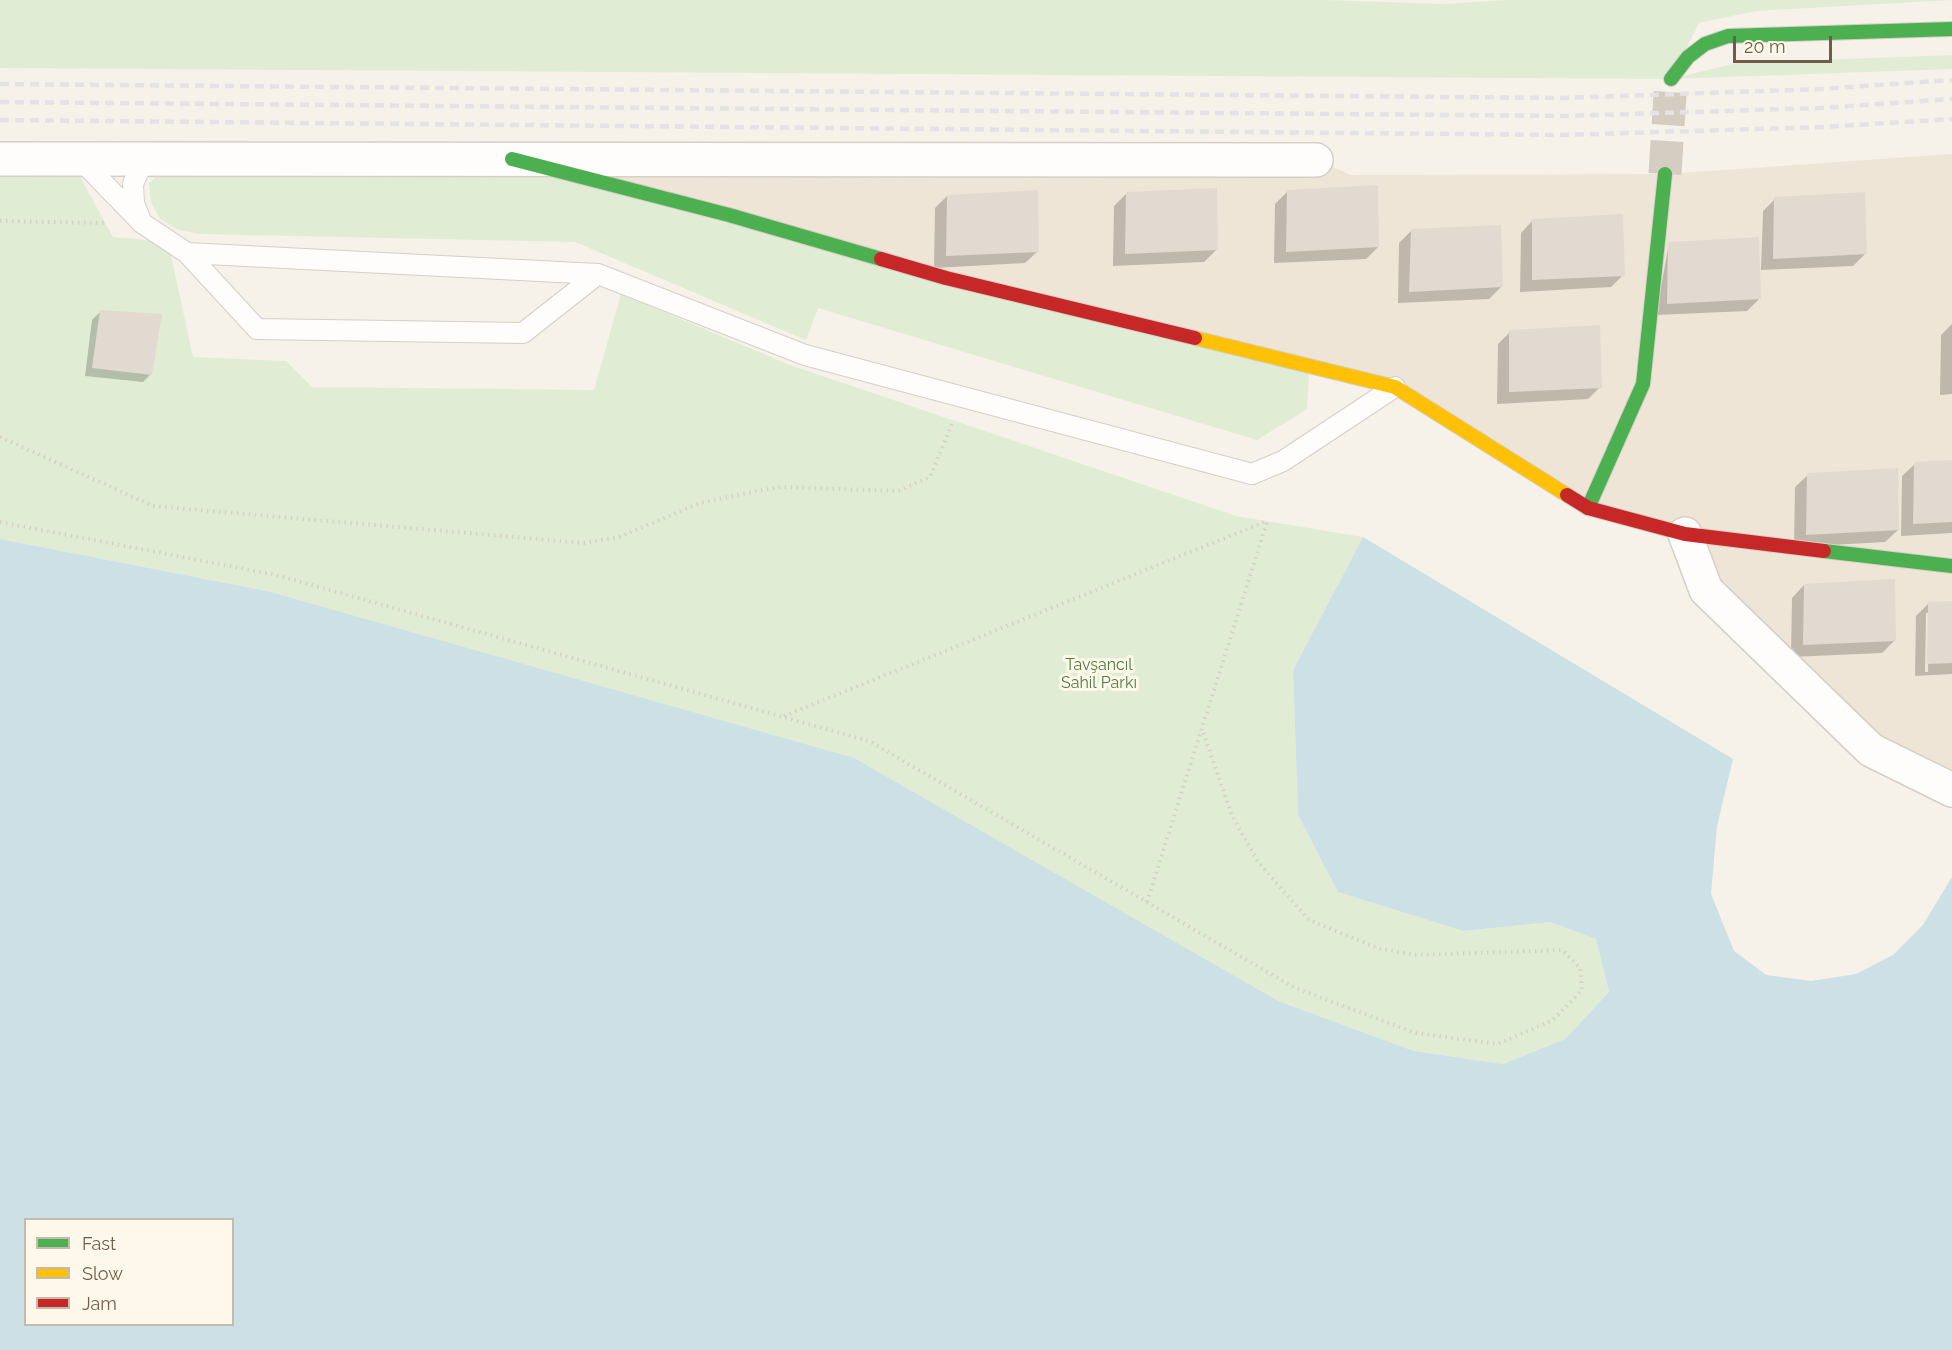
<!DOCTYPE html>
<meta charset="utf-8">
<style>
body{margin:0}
#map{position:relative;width:1952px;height:1350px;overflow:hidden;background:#f6f2e9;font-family:Raleway,sans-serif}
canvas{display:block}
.legend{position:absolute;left:24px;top:1218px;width:210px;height:108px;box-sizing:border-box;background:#fef8ea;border:2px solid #c6baaa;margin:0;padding:8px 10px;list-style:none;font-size:18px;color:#715c4b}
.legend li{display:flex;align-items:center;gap:12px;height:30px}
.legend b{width:30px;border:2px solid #c6baaa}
.scale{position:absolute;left:1733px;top:36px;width:99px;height:27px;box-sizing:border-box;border:3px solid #715c4b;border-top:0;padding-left:8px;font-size:18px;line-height:21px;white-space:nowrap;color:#715c4b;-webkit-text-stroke:4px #fef8ea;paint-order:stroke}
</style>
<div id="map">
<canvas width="1952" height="1350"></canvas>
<ul class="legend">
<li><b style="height:8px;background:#4caf50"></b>Fast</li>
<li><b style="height:8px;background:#ffc107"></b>Slow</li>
<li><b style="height:8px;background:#c62828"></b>Jam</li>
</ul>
<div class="scale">20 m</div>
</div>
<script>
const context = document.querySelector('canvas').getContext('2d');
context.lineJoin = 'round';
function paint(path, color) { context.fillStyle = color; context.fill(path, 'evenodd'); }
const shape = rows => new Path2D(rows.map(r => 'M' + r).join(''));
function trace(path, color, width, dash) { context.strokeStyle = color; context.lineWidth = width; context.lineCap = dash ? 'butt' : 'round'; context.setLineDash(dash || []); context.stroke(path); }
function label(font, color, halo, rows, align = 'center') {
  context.font = font + ' Raleway,sans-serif'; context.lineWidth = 6; context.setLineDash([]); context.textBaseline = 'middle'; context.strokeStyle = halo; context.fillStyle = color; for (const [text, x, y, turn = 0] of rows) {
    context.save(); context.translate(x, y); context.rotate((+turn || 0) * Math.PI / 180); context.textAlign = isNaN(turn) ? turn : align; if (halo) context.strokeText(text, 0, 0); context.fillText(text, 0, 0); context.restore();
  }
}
const residential = shape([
 [1952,154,1952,790,1871,750,1706,590,1685,534,1588,508,1395,387,512,159,1316,160,1351,175,1665,174]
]);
const green = shape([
 [0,0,1325,0,1443,4,1506,0,1952,0,1756,11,1699,23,1671,79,1736,63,1952,55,1952,69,1671,79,0,68],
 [0,171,77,171,113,237,168,242,193,357,286,361,312,387,594,390,621,294,790,365,1236,516,1363,537,1293,670,1298,815,1338,892,1463,931,1550,922,1596,939,1609,992,1565,1039,1503,1064,1414,1051,1278,1001,267,591,0,539],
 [161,171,532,172,1309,374,1307,409,1257,440,818,308,806,340,575,242,201,234,179,230,160,219,151,202,149,184]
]);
const water = shape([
 [1363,537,1733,759,1717,826,1711,894,1734,951,1766,975,1811,981,1856,974,1893,955,1923,925,1952,877,1952,1350,0,1350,0,539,267,591,854,758,1278,1001,1414,1051,1503,1064,1565,1039,1609,992,1596,939,1550,922,1463,931,1338,892,1298,815,1293,670],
 [26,1220,232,1220,232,1324,26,1324]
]);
const shadow = shape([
 [1288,191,1378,247,1366,259,1274,263,1275,204],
 [1126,194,1217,249,1204,262,1113,266,1114,206],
 [947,196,1038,251,1025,263,934,268,935,208],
 [1775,199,1865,254,1853,266,1761,270,1763,211],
 [1533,220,1623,275,1611,287,1520,292,1521,233],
 [1411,231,1502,286,1489,299,1398,303,1399,243],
 [1669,243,1759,299,1747,311,1656,315],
 [100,312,151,374,143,382,85,376,92,320],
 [1952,324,1952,394,1940,395,1941,335],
 [1510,332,1600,387,1588,399,1497,404,1498,344],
 [1952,462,1952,533,1901,536,1902,476,1915,464],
 [1808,475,1898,530,1885,542,1794,547,1795,487],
 [1804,585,1895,640,1882,653,1791,657,1792,598],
 [1952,603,1952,674,1915,676,1916,616,1928,604],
 [1926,613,1929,613,1928,672,1925,672]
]);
const building = shape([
 [1378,185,1379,247,1286,252,1287,190],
 [1217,188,1218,250,1125,254,1126,192],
 [1038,190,1039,252,946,256,947,195],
 [1865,192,1867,254,1773,259,1774,197],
 [1623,214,1625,276,1532,280,1532,219],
 [1501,225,1503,287,1409,292,1411,229],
 [1759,237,1761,299,1667,304,1668,242],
 [100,310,162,314,152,375,92,368],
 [1600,325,1602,388,1509,392,1509,330],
 [1952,460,1952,522,1913,524,1914,462],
 [1898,468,1899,530,1806,535,1807,473],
 [1895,579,1896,641,1803,645,1804,584],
 [1952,601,1952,663,1927,664,1928,602]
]);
const secondaryTunnel = shape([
 [1665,174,1671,79]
]);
const path = shape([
 [0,221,104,223],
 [0,437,153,506,584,543,619,537,700,503,747,493,781,487,898,491,930,477,953,421],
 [0,522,276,575,869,741,1295,988,1416,1033,1498,1044,1553,1020,1582,990,1580,968,1562,950,1416,955,1377,948,1309,920,1258,862,1232,816,1202,729],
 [784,716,1267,521],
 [1147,902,1267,522]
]);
const lane = shape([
 [80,159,142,223,187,253,598,274,805,355,1252,474,1283,461,1395,387],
 [141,221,134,203,133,184,139,170,155,159],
 [187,253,257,329,523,333,598,274]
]);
const street = shape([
 [0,159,1316,160],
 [1685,534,1706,590,1871,750,1952,790]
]);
const fast = shape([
 [1671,79,1688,57,1705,44,1728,36,1952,29],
 [512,159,729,215,881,259],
 [1588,508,1643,384,1665,174],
 [1824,551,1952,566]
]);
const slow = shape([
 [1195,338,1395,387,1567,495]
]);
const jam = shape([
 [881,259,946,278,1195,338],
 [1567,495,1588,508,1685,534,1824,551]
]);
const rail = shape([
 [0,84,1564,98,1820,89,1952,80],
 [0,102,1563,116,1821,108,1952,99],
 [0,120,1563,135,1823,127,1952,119]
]);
const parkNames = [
 ["Tavşancıl",1099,665],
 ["Sahil Parkı",1099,683]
];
paint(residential, '#efe5d7');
paint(green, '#e1ecd5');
paint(water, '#cce0e5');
paint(shadow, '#0003');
paint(building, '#e2dad1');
trace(secondaryTunnel, '#d5ccc2', 33, [33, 16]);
trace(lane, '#d5cfc7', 22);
trace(street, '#d5cfc7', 36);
trace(fast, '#d5cfc7', 16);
trace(slow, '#d5cfc7', 16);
trace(jam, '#d5cfc7', 16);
trace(path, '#d6d0ca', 4, [1.5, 4.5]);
trace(lane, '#fefdfc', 20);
trace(street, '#fefdfc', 33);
trace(fast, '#4caf50', 14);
trace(slow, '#ffc107', 14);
trace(jam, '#c62828', 14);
trace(rail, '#e4e2e4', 4.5, [9, 6]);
label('16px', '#527c47', '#fef8ea', parkNames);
</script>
